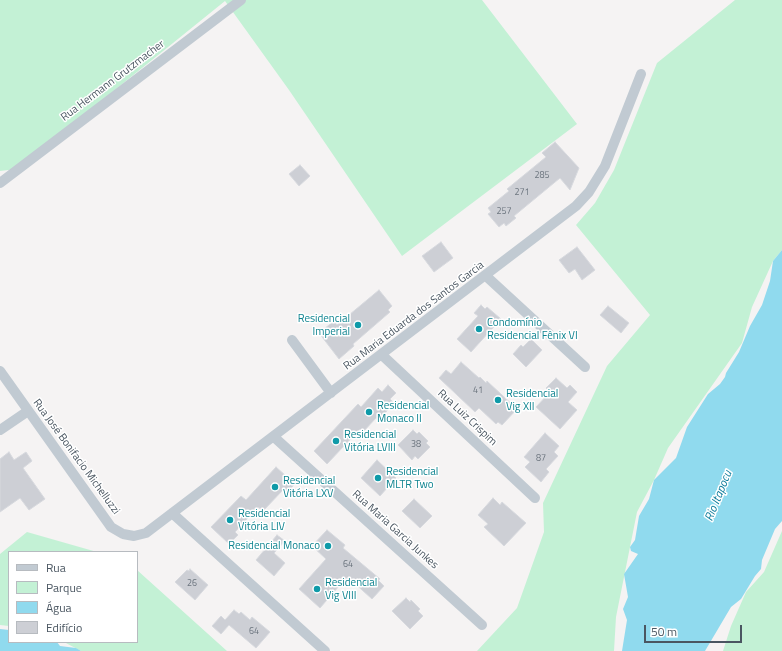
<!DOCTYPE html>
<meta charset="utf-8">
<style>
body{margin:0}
#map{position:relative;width:782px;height:651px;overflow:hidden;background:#f5f3f3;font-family:"Titillium Web",sans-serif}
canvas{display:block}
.legend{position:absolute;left:8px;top:551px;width:130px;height:92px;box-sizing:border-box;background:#fff;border:1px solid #b7bbc0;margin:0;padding:5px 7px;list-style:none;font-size:12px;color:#4a5661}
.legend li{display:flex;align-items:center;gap:8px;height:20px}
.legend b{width:20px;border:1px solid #b7bbc0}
.scale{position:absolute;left:644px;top:625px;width:98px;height:18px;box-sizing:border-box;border:2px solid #4a5661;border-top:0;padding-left:5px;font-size:12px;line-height:14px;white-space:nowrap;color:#4a5661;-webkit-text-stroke:3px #fff;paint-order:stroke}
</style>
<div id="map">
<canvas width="782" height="651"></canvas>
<ul class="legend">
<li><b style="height:5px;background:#c1cad2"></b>Rua</li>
<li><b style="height:11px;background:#c3f1d5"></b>Parque</li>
<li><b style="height:11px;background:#90daee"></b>Água</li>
<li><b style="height:11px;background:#cdcfd5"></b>Edifício</li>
</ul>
<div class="scale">50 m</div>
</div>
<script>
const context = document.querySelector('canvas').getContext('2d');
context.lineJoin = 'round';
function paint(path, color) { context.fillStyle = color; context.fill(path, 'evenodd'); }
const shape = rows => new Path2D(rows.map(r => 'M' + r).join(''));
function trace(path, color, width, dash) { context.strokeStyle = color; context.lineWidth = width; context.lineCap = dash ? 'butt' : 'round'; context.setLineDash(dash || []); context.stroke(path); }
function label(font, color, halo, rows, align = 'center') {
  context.font = font + ' "Titillium Web",sans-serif'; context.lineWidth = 3; context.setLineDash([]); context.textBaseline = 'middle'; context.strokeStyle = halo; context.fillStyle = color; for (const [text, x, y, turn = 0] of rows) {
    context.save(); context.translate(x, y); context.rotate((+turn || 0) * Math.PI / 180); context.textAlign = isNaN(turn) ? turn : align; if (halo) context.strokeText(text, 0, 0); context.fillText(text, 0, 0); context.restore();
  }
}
const green = shape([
 [0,0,482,0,577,124,402,256,289,90,225,1,17,169,0,171],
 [735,0,782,0,782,250,773,261,752,307,742,343,668,448,654,480,637,512,616,617,614,651,477,651,517,608,544,532,543,503,607,366,650,315,576,225,595,203,614,170,657,63],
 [782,531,782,651,723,651,731,626,746,592,764,572],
 [27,532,97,552,9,552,9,626,0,625,0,554],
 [137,570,227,651,81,651,64,642,137,642]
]);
const water = shape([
 [782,250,782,521,775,529,762,560,761,569,755,576,741,599,731,607,705,651,622,651,627,620,623,609,628,597,624,574,638,554,631,551,630,547,635,540,639,516,649,499,654,480,676,458,687,427,708,394,720,384,725,377,726,373,739,352,750,326,762,305,770,281,773,261],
 [0,629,9,630,9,642,57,642,60,646,76,648,81,651,0,651]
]);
const building = shape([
 [555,142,579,168,570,190,560,178,514,216,516,218,506,226,504,223,499,227,488,214,491,212,488,208,509,191,507,189,546,157,542,153,555,142],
 [300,165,310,176,299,186,289,174,300,165],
 [441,242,453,258,434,272,422,256,441,242],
 [577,247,595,270,582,280,575,269,569,273,559,260,577,247],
 [379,290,392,306,388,310,390,312,353,344,354,346,339,359,319,333,334,321,337,325,379,290],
 [481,305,485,309,487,307,501,319,471,352,457,339,478,316,474,313,481,305],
 [608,306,629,323,621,333,600,315,608,306],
 [531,339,542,350,526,367,513,354,521,345,523,347,531,339],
 [461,362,479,378,480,377,486,383,487,381,517,409,502,425,498,422,496,424,479,408,475,412,439,378,446,370,451,374,461,362],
 [556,378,567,388,570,385,577,392,568,402,577,410,560,429,536,407,550,392,546,388,556,378],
 [388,385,396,393,390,399,394,403,378,421,376,418,363,432,360,429,327,464,314,451,358,404,361,407,378,388,382,392,388,385],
 [413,430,417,434,419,432,428,441,426,443,430,447,418,459,415,456,412,460,398,445,413,430],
 [545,433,559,446,554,452,558,456,546,469,549,472,541,482,525,467,530,462,524,457,545,433],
 [9,452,14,460,26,452,32,461,23,468,45,499,29,510,20,498,0,512,0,459,9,452],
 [377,460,396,478,380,496,361,478,377,460],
 [276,467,295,484,286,493,283,490,263,511,258,507,235,532,238,535,229,544,211,527,241,496,246,500,276,467],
 [493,498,500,505,502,502,526,523,504,546,484,527,488,524,478,515,493,498],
 [414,499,432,516,420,528,402,511,414,499],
 [327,530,345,545,343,548,380,579,378,580,384,586,372,599,352,581,351,582,346,578,320,608,299,589,326,559,312,546,327,530],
 [277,535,285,541,274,553,285,563,274,576,256,560,277,535],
 [190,569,208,585,195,600,175,582,187,570,189,571,190,569],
 [406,598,410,602,411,600,420,609,418,611,423,616,410,629,392,611,406,598],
 [234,610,239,614,241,612,250,620,252,617,270,632,256,648,229,625,221,634,212,626,221,616,225,620,234,610]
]);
const street = shape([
 [0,183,241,0],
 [486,276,585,367],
 [292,340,331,393],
 [382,355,535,498],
 [0,371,111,527,123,534,134,536,146,533,576,206,589,192,605,166,641,74],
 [0,430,28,411],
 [274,437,482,625],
 [172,513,325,651]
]);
const markers = [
 [358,325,4,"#0f9aa8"],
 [479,329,4,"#0f9aa8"],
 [498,400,4,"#0f9aa8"],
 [369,412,4,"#0f9aa8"],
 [336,441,4,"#0f9aa8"],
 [378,478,4,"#0f9aa8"],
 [275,487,4,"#0f9aa8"],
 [230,520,4,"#0f9aa8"],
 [328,546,4,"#0f9aa8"],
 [317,589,4,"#0f9aa8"]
];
const numberNames = [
 ["285",542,176],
 ["271",522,193],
 ["257",504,212],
 ["41",478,391],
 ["38",416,445],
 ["87",541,459],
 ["64",348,565],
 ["26",192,584],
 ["64",254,632]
];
const streetNames = [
 ["Rua Hermann Grutzmacher",113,81,-37],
 ["Rua Maria Eduarda dos Santos Garcia",414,316,-37],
 ["Rua Luiz Crispim",467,418,43],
 ["Rua José Bonifacio Michelluzzi",76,457,54],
 ["Rua Maria Garcia Junkes",395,530,42]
];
const cultureNames = [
 ["Residencial",350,319,"right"],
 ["Imperial",350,332,"right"],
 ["Condomínio",487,323],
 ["Residencial Fênix VI",487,336],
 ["Residencial",506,394],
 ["Vig XII",506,407],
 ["Residencial",377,406],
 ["Monaco II",377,419],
 ["Residencial",344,435],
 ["Vitória LVIII",344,448],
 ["Residencial",386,472],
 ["MLTR Two",386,485],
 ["Residencial",283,481],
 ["Vitória LXV",283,494],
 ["Residencial",238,514],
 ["Vitória LIV",238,527],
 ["Residencial Monaco",320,546,"right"],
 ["Residencial",325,583],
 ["Vig VIII",325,596]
];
const waterNames = [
 ["Rio Itapocu",719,496,-68]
];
paint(green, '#c3f1d5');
paint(water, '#90daee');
paint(building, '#cdcfd5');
trace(building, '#d7d9de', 1);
trace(street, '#c1cad2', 10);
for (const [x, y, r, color] of markers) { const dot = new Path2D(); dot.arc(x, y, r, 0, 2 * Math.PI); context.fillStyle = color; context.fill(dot); trace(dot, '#fff', 1.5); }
label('9px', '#6b747e', null, numberNames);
label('11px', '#4a5661', '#fff', streetNames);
label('11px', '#0d838f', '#fff', cultureNames, 'left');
label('italic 12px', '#0c7c9b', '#fff', waterNames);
</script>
